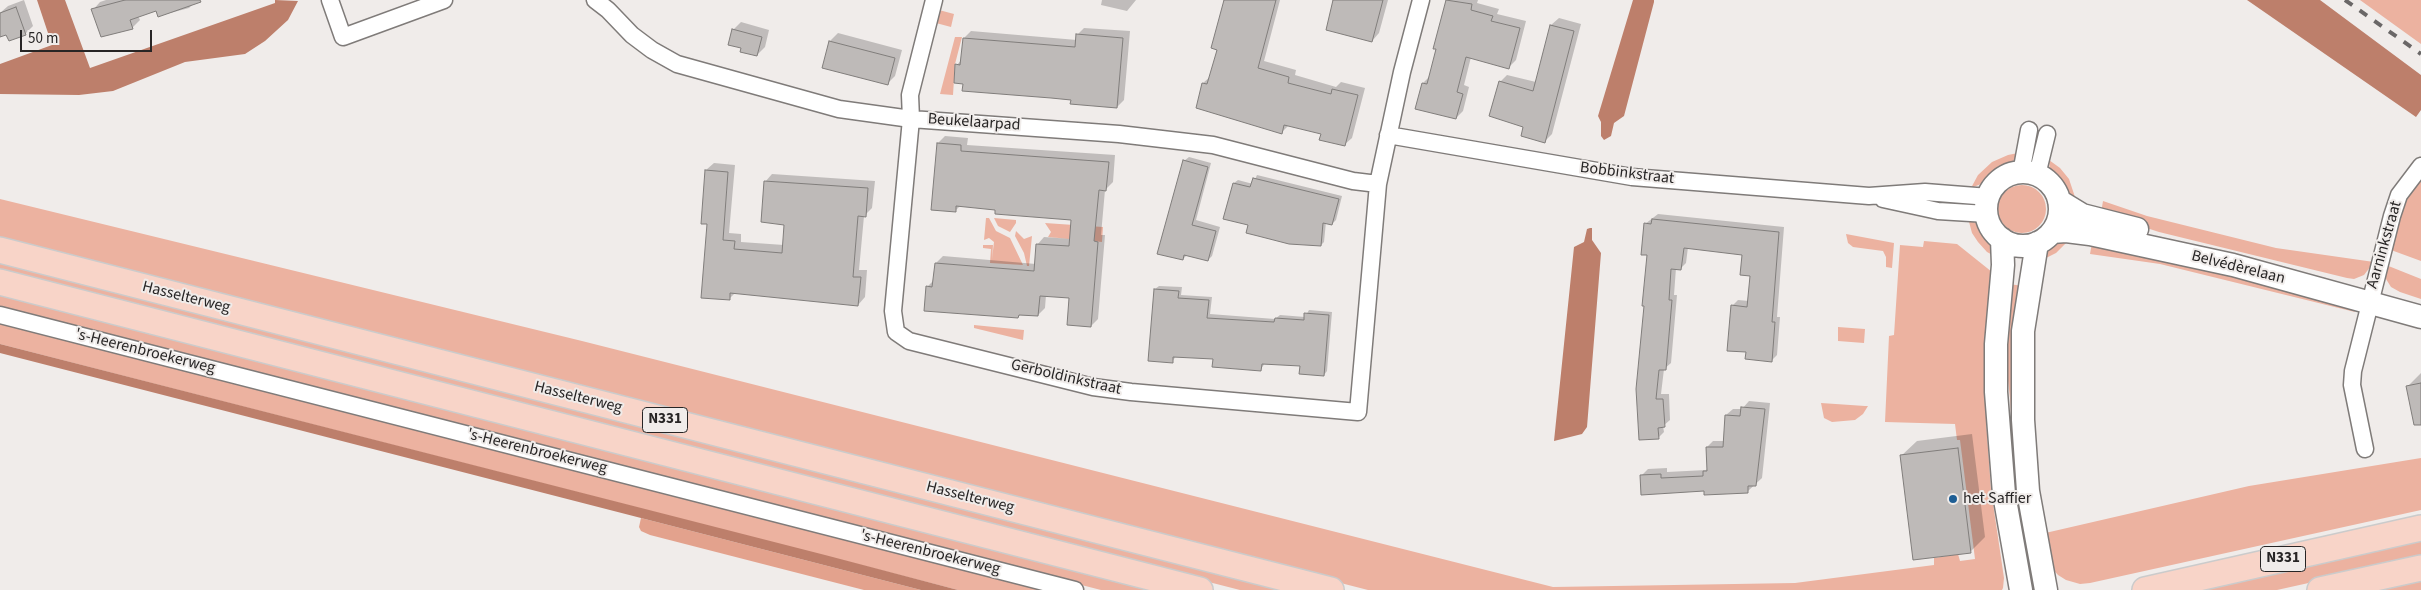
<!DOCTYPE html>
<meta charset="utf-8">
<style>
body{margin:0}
#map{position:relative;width:2421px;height:590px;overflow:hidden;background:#f0ecea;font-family:"Source Sans 3",sans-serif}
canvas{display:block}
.scale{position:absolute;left:20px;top:30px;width:132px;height:22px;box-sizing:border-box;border:2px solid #272525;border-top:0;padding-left:6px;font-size:15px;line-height:18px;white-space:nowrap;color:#272525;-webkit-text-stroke:4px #f0ecea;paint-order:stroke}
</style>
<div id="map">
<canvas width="2421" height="590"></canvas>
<div class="scale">50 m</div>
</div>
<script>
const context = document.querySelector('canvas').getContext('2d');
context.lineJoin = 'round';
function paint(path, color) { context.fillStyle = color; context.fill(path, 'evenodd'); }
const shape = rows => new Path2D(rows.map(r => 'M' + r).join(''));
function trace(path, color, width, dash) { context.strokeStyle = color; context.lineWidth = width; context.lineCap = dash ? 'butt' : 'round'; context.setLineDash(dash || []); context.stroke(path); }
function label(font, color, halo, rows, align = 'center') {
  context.font = font + ' "Source Sans 3",sans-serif'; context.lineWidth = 4; context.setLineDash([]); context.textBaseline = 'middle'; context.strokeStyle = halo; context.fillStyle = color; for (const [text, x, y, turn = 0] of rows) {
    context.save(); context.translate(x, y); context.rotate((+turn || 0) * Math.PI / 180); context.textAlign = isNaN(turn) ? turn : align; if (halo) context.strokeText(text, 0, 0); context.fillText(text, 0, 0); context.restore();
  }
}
const green = shape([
 [2360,0,2421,0,2421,44],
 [939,10,954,14,951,27,936,23],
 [955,37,962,37,955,64,953,95,940,94],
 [2018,153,2010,166,1991,180,1971,188,1978,175,1992,162,2008,155],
 [2049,160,2060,168,2069,179,2077,203,2064,197,2050,173],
 [2421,177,2421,261,2391,250,2406,199],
 '1998 209a24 24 0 1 1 48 0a24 24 0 1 1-48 0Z',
 [0,199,582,341,1553,587,1795,583,1934,565,1934,558,1958,554,1960,561,1975,559,1960,440,1957,440,1955,424,1885,422,1889,336,1894,335,1900,245,1923,247,1924,241,1957,244,1992,272,1986,420,1991,490,2004,578,2003,588,2002,590,1368,590,0,240],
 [2103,201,2147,216,2276,248,2374,262,2364,275,2354,279,2347,278,2159,232,2101,213],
 [986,218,989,218,996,231,1010,238,1023,265,990,263,991,249,983,248,983,245,993,245,992,259,994,242,989,238,984,240],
 [994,218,1016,220,1016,223,1010,232,998,226],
 [1968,218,1986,230,1996,247,1998,258,1987,252,1978,242,1972,233],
 [1045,223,1103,227,1102,242,1048,237,1051,232],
 [1016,231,1024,239,1032,236,1029,266,1027,266,1024,253,1015,236],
 [1846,234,1894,243,1892,268,1886,267,1886,257,1883,251,1853,247,1848,243],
 [2052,240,2067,242,2056,253,2040,261,2048,242],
 [2092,243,2166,253,2352,307,2355,312,2160,264,2090,254],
 [0,259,1293,590,1240,590,0,273],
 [2386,265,2421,279,2421,299,2400,292,2391,287,2386,279],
 [2009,284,2023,286,2036,569,2028,571,2015,485,2010,398,2003,338],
 [0,292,1168,590,1101,590,0,308],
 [0,322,1047,590,958,590,175,389,0,344],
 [974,325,1024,330,1023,340,974,328],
 [1838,327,1865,329,1864,343,1838,341],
 [1821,403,1865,406,1868,406,1863,414,1855,420,1832,422,1824,418],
 [2421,458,2421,510,2090,583,2080,584,2066,580,2058,575,2050,566,2041,534,2249,486],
 [2421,539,2421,558,2277,590,2190,590],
 [2421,577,2421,590,2362,590]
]);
const forest = shape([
 [641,518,921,590,864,590,650,535,641,531,639,527]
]);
const water = shape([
 [37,0,65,0,90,68,275,3,275,0,298,1,288,20,265,41,245,54,185,62,113,91,79,95,0,94,0,64,52,45],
 [1633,0,1654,0,1654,2,1624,116,1614,123,1611,136,1604,140,1601,136,1601,122,1598,116],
 [2247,0,2320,0,2421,75,2421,110,2416,117],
 [1590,228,1592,228,1592,240,1601,253,1587,427,1582,434,1554,441,1574,247,1584,242,1587,229],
 [0,344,825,555,958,590,921,590,641,518,0,353]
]);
const shadow = shape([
 [24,0,33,26,25,34,7,33,0,36,0,13,8,6],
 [106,0,197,0,189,8,159,16,156,10,138,16,140,20,132,28,118,33,93,10,100,2],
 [1102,0,1136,0,1127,11,1101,5],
 [1225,0,1280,0,1264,61,1296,70,1295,75,1336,87,1341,82,1365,88,1352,138,1344,145,1322,133,1289,125,1282,132,1236,120,1237,118,1203,83,1211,76,1219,49],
 [1334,0,1388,0,1379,33,1372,41],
 [1447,0,1478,0,1477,3,1499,9,1497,14,1526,21,1516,60,1509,67,1471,57,1464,85,1469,87,1463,111,1456,118,1423,83,1430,76],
 [1559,18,1581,24,1552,134,1545,141,1525,126,1500,82,1507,75,1536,82,1551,25],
 [741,22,769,30,765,47,757,55,742,47,733,30],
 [1084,28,1130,31,1124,100,1117,107,964,83,957,65,962,59,964,38,971,31,1077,40,1077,35],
 [838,33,902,50,895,76,887,84,830,41],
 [945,136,968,138,967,145,1115,155,1113,182,1105,190,1101,235,1105,235,1098,319,1091,326,1070,297,1046,295,1045,308,1038,315,1021,314,1018,317,927,287,934,280,936,263,943,256,1036,264,1037,245,1044,237,1071,239,1072,219,961,205,955,211,938,143],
 [1189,157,1211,163,1196,220,1220,227,1212,256,1208,260,1187,255,1183,259,1184,161],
 [714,163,735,165,729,233,741,234,741,242,784,245,786,224,765,182,772,174,875,181,872,208,864,216,859,270,867,270,865,297,858,305,736,292,729,299,709,223,706,170],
 [1257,175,1342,196,1336,220,1332,224,1326,222,1324,242,1321,245,1225,218,1234,183,1238,180,1253,184],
 [1658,214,1784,227,1777,317,1780,317,1777,355,1772,360,1747,351,1732,306,1738,300,1749,301,1751,274,1743,254,1688,247,1686,263,1681,268,1676,268,1674,295,1677,295,1671,363,1664,369,1661,394,1669,394,1670,420,1663,426,1664,432,1658,438,1646,305,1648,254,1645,224],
 [1159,286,1182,287,1181,295,1212,297,1210,314,1275,319,1280,315,1305,317,1309,310,1332,312,1327,371,1324,375,1301,365,1265,363,1261,369,1214,358,1176,356,1172,362,1155,289],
 [2421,373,2421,415,2408,386],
 [1749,401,1770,403,1762,478,1748,491,1705,490,1641,476,1648,469,1667,468,1667,472,1706,470,1708,468,1707,447,1713,441,1724,441,1726,415,1733,409,1742,409],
 [1972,434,1985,537,1970,552,1901,456,1917,441]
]);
const building = shape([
 [125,0,200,0,201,2,158,17,156,11,130,20,133,29,101,37,91,9,125,0],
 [1224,0,1276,0,1258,68,1289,77,1288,83,1331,94,1332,89,1358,95,1345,146,1319,140,1321,134,1284,125,1282,134,1196,108,1202,83,1207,84,1217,50,1211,48,1224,0],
 [1333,0,1383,0,1372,42,1326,30,1333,0],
 [1446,0,1472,4,1471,10,1493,16,1491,21,1520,28,1509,69,1466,57,1457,92,1463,94,1456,119,1415,109,1422,83,1427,84,1436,49,1433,49,1446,0],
 [16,7,26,35,9,41,6,35,0,37,0,13,16,7],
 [1550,25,1574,31,1545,143,1521,136,1523,127,1489,116,1499,81,1533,91,1550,25],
 [732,29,762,37,757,56,740,52,741,48,728,45,732,29],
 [1076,34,1123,38,1117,108,1070,104,1071,100,1051,98,962,91,963,84,954,83,955,64,960,65,963,38,1075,47,1076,34],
 [829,41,895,58,888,85,822,68,829,41],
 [937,143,961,145,961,151,1109,162,1106,191,1099,190,1094,241,1098,242,1091,327,1067,325,1069,298,1040,296,1038,316,1019,315,1018,318,924,311,926,286,932,287,935,263,1034,271,1036,244,1069,246,1071,220,995,214,995,210,956,206,956,212,931,210,937,143],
 [1183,160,1208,167,1192,225,1216,231,1208,261,1184,255,1183,260,1157,254,1183,160],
 [705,170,728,172,723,240,735,241,734,249,782,253,784,225,761,222,764,181,868,188,866,217,858,216,853,277,861,277,858,306,730,293,730,300,701,298,707,224,701,224,705,170],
 [1253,178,1339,199,1332,225,1323,223,1321,246,1289,244,1258,236,1246,233,1248,225,1223,219,1233,183,1250,187,1253,178],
 [1652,219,1779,232,1772,322,1775,322,1772,362,1745,359,1746,352,1727,351,1731,305,1747,307,1750,276,1740,275,1742,255,1684,248,1681,270,1671,269,1669,300,1672,300,1666,370,1659,370,1656,399,1663,399,1665,427,1658,428,1659,439,1639,440,1636,389,1644,306,1642,306,1647,255,1641,255,1644,223,1651,224,1652,219],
 [1154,289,1179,291,1178,298,1209,300,1207,318,1274,322,1275,318,1304,320,1304,313,1329,315,1324,376,1299,374,1300,366,1262,364,1261,371,1212,367,1213,359,1173,357,1173,363,1148,361,1154,289],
 [2421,383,2421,425,2414,425,2406,386,2421,383],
 [1741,407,1765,409,1756,486,1748,486,1748,493,1704,495,1704,491,1641,495,1640,475,1661,474,1661,478,1703,476,1703,471,1707,471,1706,447,1723,447,1725,415,1740,416,1741,407],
 [1958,448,1971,553,1913,560,1900,455,1958,448]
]);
const street = shape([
 [330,0,343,37,444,0],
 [595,0,608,10,632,35,652,50,677,64,839,109,911,119,1119,134,1213,145,1353,181,1378,184],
 [934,0,910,95,911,119,893,311,896,332,909,341,1093,387,1131,392,1358,412,1378,184,1402,72,1421,0],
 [1388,135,1632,177,1869,196,1925,192,1989,197],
 [2021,173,2029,130],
 [2037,175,2047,134],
 [1883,199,1938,211,1987,214],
 [0,315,1075,590],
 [2365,449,2352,385,2353,371,2392,216,2399,195,2421,166]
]);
const secondary = shape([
 '1986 209a37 37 0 1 1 74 0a37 37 0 1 1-74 0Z',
 [2059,201,2082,215,2137,229],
 [2052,232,2066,231,2090,234,2233,265,2421,317],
 [2002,239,2003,265,1996,344,1996,392,2004,494,2021,590],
 [2037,243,2023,331,2023,420,2028,491,2046,590]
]);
const primary = shape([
 [0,250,1331,590],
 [0,282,1200,590],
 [2145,590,2421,528],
 [2320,590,2421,568]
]);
const rail = shape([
 [2345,0,2421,54]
]);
const markers = [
 [1953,499,5,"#1e5e94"]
];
const shields = [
 [665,420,45],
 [2283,559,45]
];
const shieldNames = [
 ["N331",665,420],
 ["N331",2283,559]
];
const streetNames = [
 ["Beukelaarpad",974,123,4],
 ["Bobbinkstraat",1627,174,7],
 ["Aarninkstraat",2385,245,-74],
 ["Belvédèrelaan",2238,268,14],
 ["Hasselterweg",186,298,14],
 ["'s-Heerenbroekerweg",145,352,14],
 ["Gerboldinkstraat",1066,378,13],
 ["Hasselterweg",578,398,14],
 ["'s-Heerenbroekerweg",537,452,14],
 ["Hasselterweg",970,498,14],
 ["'s-Heerenbroekerweg",930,553,14]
];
const poiNames = [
 ["het Saffier",1963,499]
];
paint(green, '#ecb2a0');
paint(forest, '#e3a28d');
paint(water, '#bd7f6b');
paint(shadow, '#0003');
paint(building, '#bebab8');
trace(building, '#807d7b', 1);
trace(street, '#7f7b79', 19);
trace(secondary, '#7f7b79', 25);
trace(primary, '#cbcbcb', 28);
trace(street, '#fff', 16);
trace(secondary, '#fff', 22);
trace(primary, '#f8d4c8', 25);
trace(rail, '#6a6767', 4, [9, 9]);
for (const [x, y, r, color] of markers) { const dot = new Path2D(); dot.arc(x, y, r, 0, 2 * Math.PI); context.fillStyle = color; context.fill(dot); trace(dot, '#f0ecea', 2); }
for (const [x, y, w] of shields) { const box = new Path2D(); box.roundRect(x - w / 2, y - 12.5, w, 25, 4); context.fillStyle = '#f0ecea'; context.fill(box); trace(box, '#272525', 1); }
label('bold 15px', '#272525', null, shieldNames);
label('16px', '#272525', '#f0ecea', streetNames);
label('16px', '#272525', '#f0ecea', poiNames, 'left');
</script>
